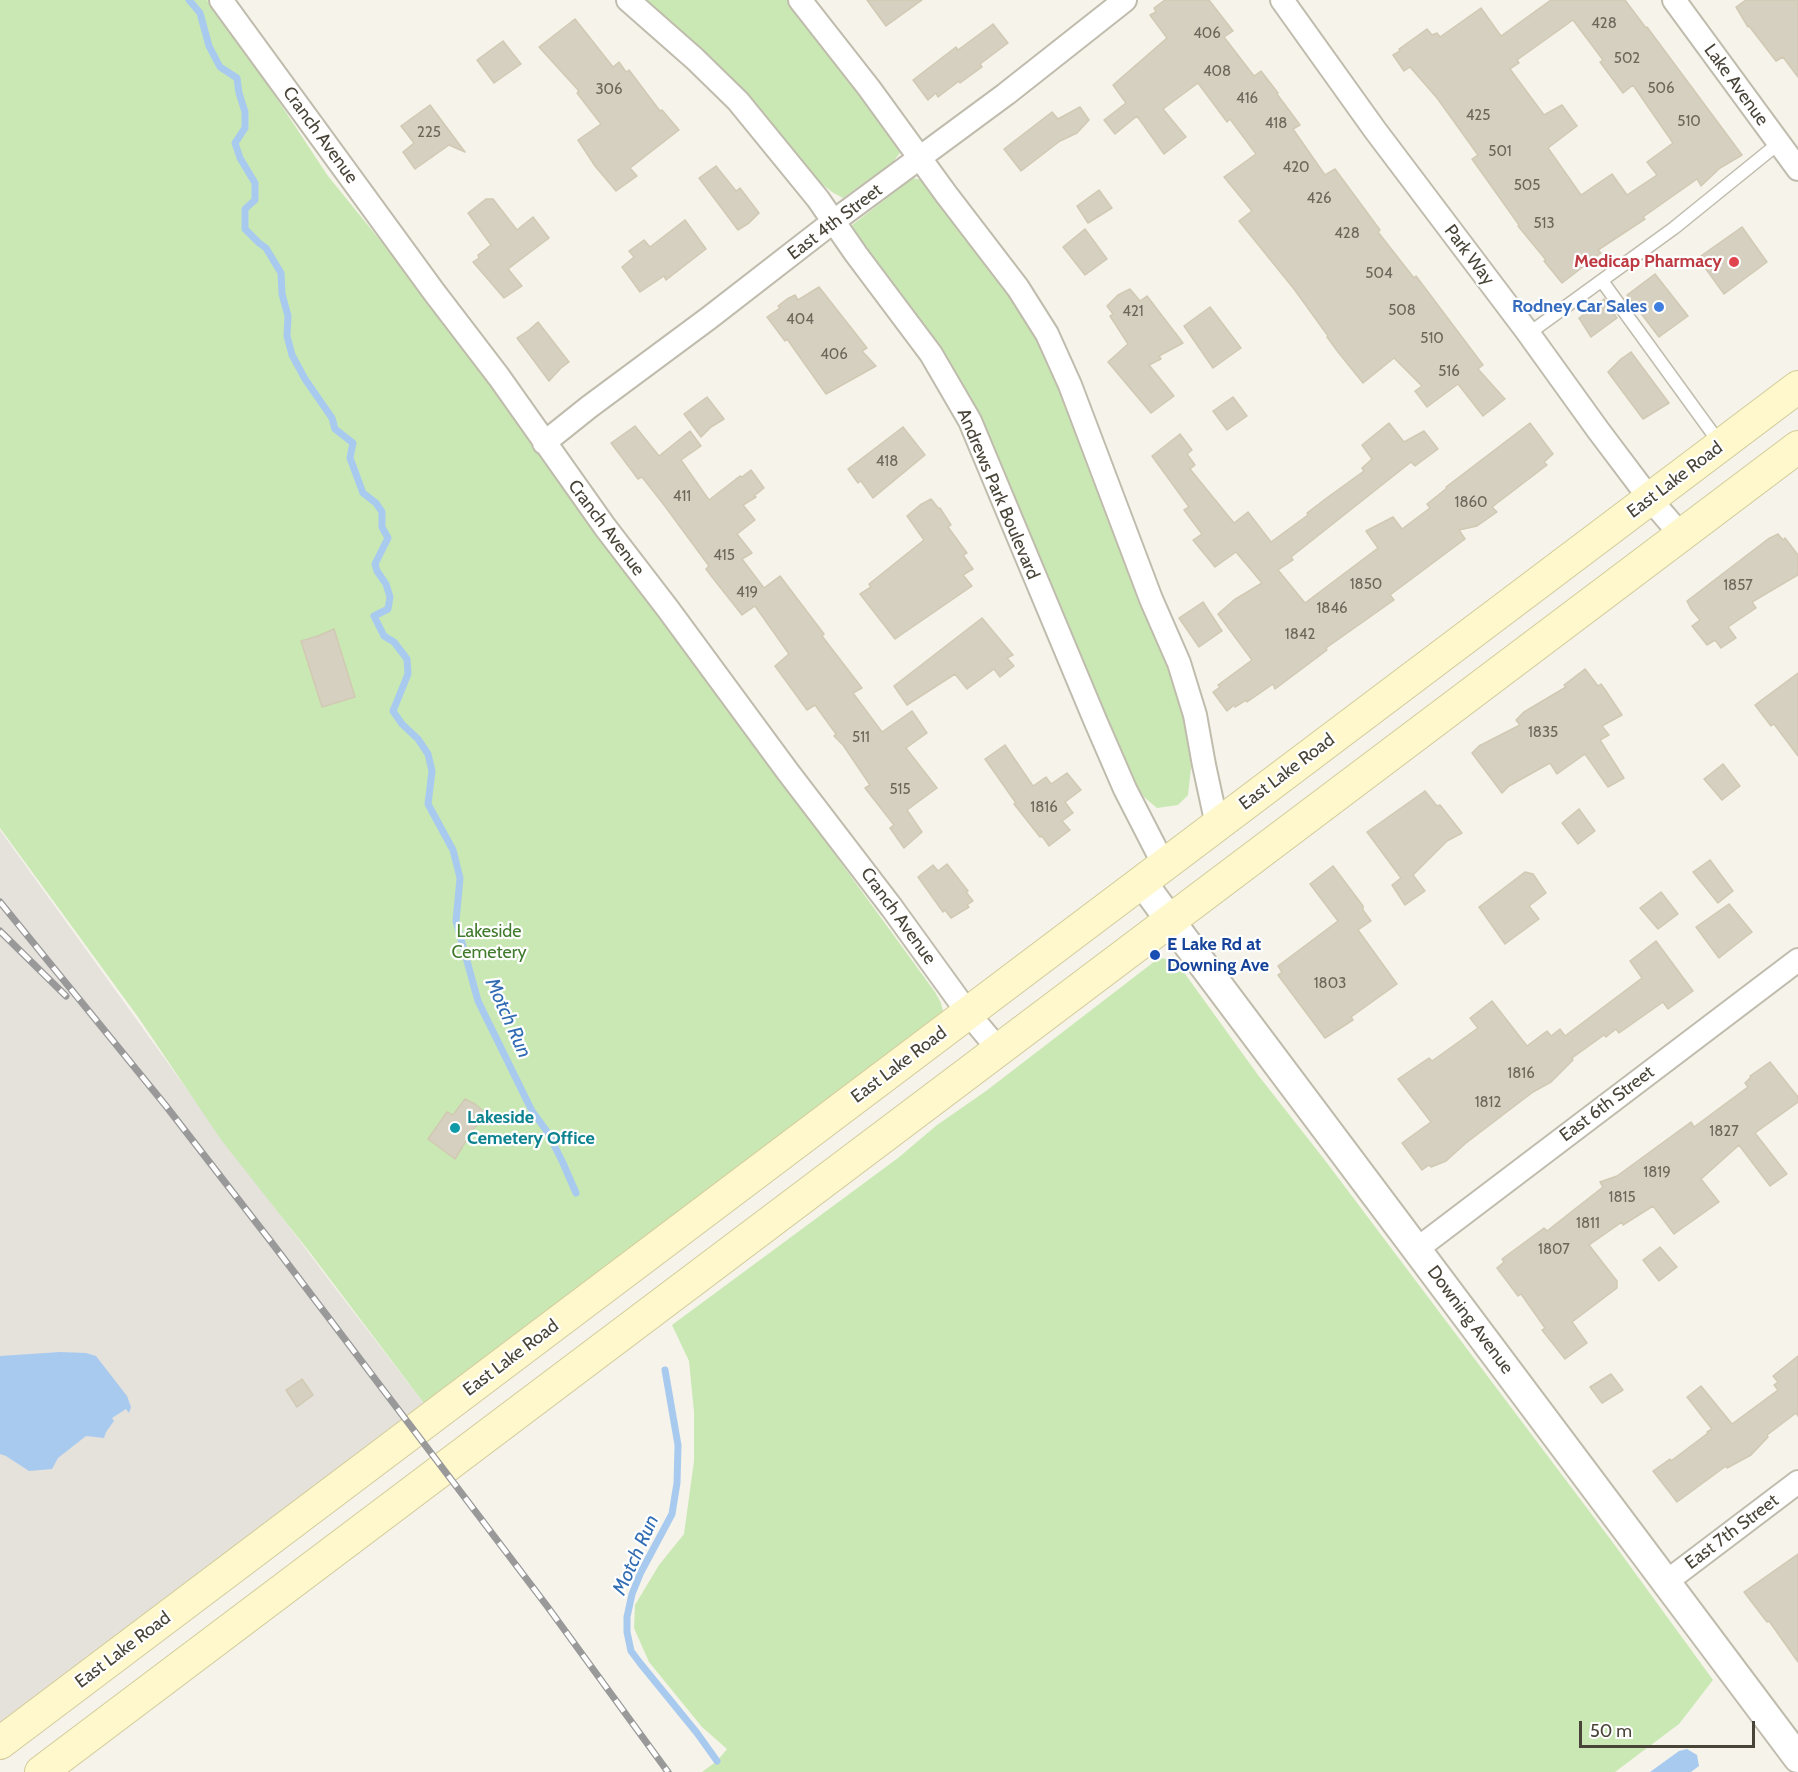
<!DOCTYPE html>
<style>
body{margin:0}
#map{position:relative;width:1798px;height:1772px;overflow:hidden;background:#f5f3ea;font-family:Cabin,sans-serif}
canvas{display:block}
.scale{position:absolute;left:1579px;top:1721px;width:176px;height:27px;box-sizing:border-box;border:3px solid #494438;border-top:0;padding-left:8px;font-size:18px;line-height:21px;white-space:nowrap;color:#494438;-webkit-text-stroke:4px #fff;paint-order:stroke}
</style>
<div id="map">
<canvas width="1798" height="1772"></canvas>
<div class="scale">50 m</div>
</div>
<script>
const context = document.querySelector('canvas').getContext('2d');
context.lineJoin = 'round';
function paint(path, color) { context.fillStyle = color; context.fill(path, 'evenodd'); }
const shape = rows => new Path2D(rows.map(r => 'M' + r).join(''));
function trace(path, color, width, dash) { context.strokeStyle = color; context.lineWidth = width; context.lineCap = dash ? 'butt' : 'round'; context.setLineDash(dash || []); context.stroke(path); }
function label(font, color, halo, rows, align = 'center') {
  context.font = font + ' Cabin,sans-serif'; context.lineWidth = 4.5; context.setLineDash([]); context.textBaseline = 'middle'; context.strokeStyle = halo; context.fillStyle = color; for (const [text, x, y, turn = 0] of rows) {
    context.save(); context.translate(x, y); context.rotate((+turn || 0) * Math.PI / 180); context.textAlign = isNaN(turn) ? turn : align; if (halo) context.strokeText(text, 0, 0); context.fillText(text, 0, 0); context.restore();
  }
}
const industrial = shape([
 [0,830,196,1102,332,1284,426,1406,0,1730]
]);
const green = shape([
 [0,0,207,0,260,73,328,176,431,303,498,397,665,621,935,992,941,1003,943,1011,940,1018,426,1406,311,1254,222,1141,138,1017,0,828],
 [645,0,789,0,848,80,883,121,903,149,900,153,892,163,843,198,832,192,821,183,769,120,733,81],
 [913,178,926,181,1010,287,1052,364,1188,711,1191,768,1188,795,1178,805,1157,808,1144,797,1130,774,1028,535,995,451,969,396,949,363,905,300,867,252,852,225],
 [1159,958,1175,960,1258,1075,1324,1159,1614,1544,1713,1680,1679,1724,1615,1772,702,1772,717,1761,727,1749,702,1727,649,1662,634,1628,635,1605,659,1565,684,1534,694,1461,694,1412,689,1361,672,1325,898,1158,937,1125,986,1091]
]);
const water = shape([
 [60,1352,86,1353,96,1356,127,1396,131,1407,129,1413,126,1409,112,1418,114,1421,106,1432,104,1438,86,1436,58,1458,52,1469,29,1471,6,1456,0,1454,0,1356],
 [1687,1749,1697,1755,1699,1766,1691,1772,1650,1772,1679,1751]
]);
const stream = shape([
 [189,0,200,13,209,46,220,67,237,78,239,93,245,112,245,128,235,143,240,158,255,183,255,200,245,209,245,229,259,243,266,248,281,273,282,294,288,316,287,336,292,355,305,379,332,418,335,429,353,443,350,458,363,493,376,503,382,512,382,527,388,538,375,564,377,571,386,584,390,597,388,609,374,616,384,636,394,642,407,659,408,674,393,711,402,724,418,739,428,754,432,771,428,804,453,850,460,878,456,921,478,1001,532,1111,548,1133,563,1163,576,1193],
 [665,1370,678,1445,677,1483,672,1514,641,1572,632,1594,627,1617,627,1632,631,1651,640,1663,697,1733,717,1761]
]);
const building = shape([
 [867,0,922,0,886,26,867,0],
 [1165,0,1209,0,1233,31,1224,37,1254,76,1261,71,1278,93,1277,94,1300,125,1293,129,1325,175,1335,169,1380,230,1378,232,1414,278,1416,276,1483,365,1478,369,1505,399,1483,416,1458,384,1427,407,1415,391,1422,386,1394,358,1363,383,1338,352,1327,337,1328,336,1294,289,1239,221,1252,211,1224,177,1256,154,1230,119,1227,122,1198,83,1163,109,1186,137,1164,154,1137,116,1115,134,1104,120,1126,103,1113,85,1167,38,1150,15,1156,12,1154,8,1165,0],
 [1551,0,1625,0,1646,28,1647,27,1742,155,1720,168,1701,186,1697,179,1643,217,1645,219,1598,250,1601,253,1562,283,1544,261,1546,260,1518,226,1519,225,1472,159,1478,155,1437,98,1410,67,1404,71,1393,55,1400,51,1399,49,1427,29,1432,35,1437,33,1440,37,1481,8,1501,36,1551,0],
 [1573,20,1603,60,1600,62,1623,93,1633,85,1673,143,1647,162,1657,175,1627,195,1612,174,1581,195,1548,148,1577,126,1562,105,1544,115,1510,69,1519,63,1517,60,1573,20],
 [1746,0,1798,0,1798,77,1783,57,1776,61,1749,26,1748,27,1736,7,1746,0],
 [575,19,613,67,619,62,626,72,629,70,660,111,662,110,679,130,630,168,637,176,616,191,595,166,578,140,601,124,577,93,579,91,539,47,575,19],
 [993,24,1008,43,980,64,982,67,960,83,959,81,938,97,936,93,928,100,913,80,956,47,958,50,993,24],
 [503,41,521,64,494,83,477,60,503,41],
 [430,105,465,152,449,145,415,169,403,152,414,143,401,126,430,105],
 [1080,107,1089,120,1077,133,1060,141,1021,171,1004,149,1052,112,1058,119,1080,107],
 [716,166,736,191,740,188,759,213,749,223,738,230,699,178,716,166],
 [1099,190,1112,208,1088,223,1077,206,1099,190],
 [486,199,493,199,517,230,533,217,549,238,508,269,522,286,504,298,473,262,479,258,478,255,491,245,468,213,486,199],
 [685,220,706,249,666,280,664,276,640,292,622,267,634,257,629,251,644,240,650,247,685,220],
 [1742,227,1767,262,1724,294,1698,258,1742,227],
 [1085,229,1107,259,1085,275,1063,247,1085,229],
 [1655,274,1688,316,1659,337,1627,295,1655,274],
 [819,287,867,348,862,351,876,366,826,394,787,339,785,341,767,317,780,308,778,306,787,299,795,295,798,300,819,287],
 [1130,289,1140,301,1147,296,1183,343,1159,356,1161,359,1149,365,1174,396,1151,413,1108,362,1128,344,1110,316,1113,314,1107,306,1118,295,1130,289],
 [1604,299,1617,318,1591,337,1579,318,1604,299],
 [1210,307,1241,348,1213,368,1184,326,1210,307],
 [538,322,569,362,561,368,549,381,517,338,529,330,538,322],
 [1631,352,1669,403,1643,419,1608,372,1621,359,1631,352],
 [707,397,724,419,711,427,701,437,684,414,707,397],
 [1233,397,1247,416,1227,430,1213,411,1233,397],
 [1389,423,1404,442,1424,431,1438,449,1415,466,1411,462,1291,557,1293,560,1278,570,1305,603,1378,548,1366,531,1393,517,1402,529,1430,508,1427,504,1447,488,1446,487,1530,423,1553,454,1544,462,1547,465,1492,507,1497,512,1477,526,1459,530,1465,539,1390,595,1394,600,1326,648,1327,650,1275,689,1273,684,1247,702,1246,700,1235,707,1234,705,1227,711,1213,692,1220,687,1218,685,1252,660,1218,614,1234,600,1262,583,1236,552,1215,567,1193,540,1202,534,1184,510,1189,507,1152,456,1180,434,1192,450,1187,454,1195,465,1190,469,1234,523,1248,512,1271,542,1308,515,1307,513,1328,497,1364,471,1362,468,1372,459,1362,445,1389,423],
 [635,426,659,456,690,431,701,446,681,460,709,500,740,476,742,477,751,470,764,488,754,496,756,497,743,505,755,520,737,534,752,553,742,559,764,588,780,576,824,634,822,636,862,688,853,693,882,732,912,711,927,733,906,748,937,788,907,810,922,832,904,848,890,828,894,825,865,788,870,785,843,745,834,736,836,734,815,705,807,710,775,666,789,654,755,606,742,615,712,577,706,569,709,566,664,505,642,477,638,479,611,443,635,426],
 [903,427,925,455,873,498,861,481,858,483,848,469,903,427],
 [931,499,939,509,940,508,951,525,948,527,967,553,963,555,973,569,963,575,972,586,895,639,860,594,871,587,869,584,924,540,907,516,920,505,931,499],
 [1778,534,1783,540,1785,538,1798,555,1798,575,1752,602,1756,608,1728,627,1736,638,1721,648,1715,640,1707,645,1692,626,1700,620,1691,609,1687,601,1768,539,1778,534],
 [1203,602,1222,631,1199,647,1179,618,1203,602],
 [982,618,1013,655,1007,658,1014,666,1000,677,994,669,967,689,955,674,907,705,894,686,982,618],
 [334,629,355,697,322,707,301,641,318,636,334,629],
 [1585,669,1598,686,1601,684,1606,691,1622,715,1602,726,1609,735,1600,740,1624,778,1608,787,1585,754,1557,774,1550,763,1509,786,1502,793,1472,753,1479,746,1520,725,1516,720,1524,712,1566,687,1564,685,1585,669],
 [1798,673,1798,756,1774,724,1771,726,1755,705,1798,673],
 [1005,745,1033,786,1046,777,1051,784,1067,773,1081,790,1065,802,1073,813,1062,821,1070,830,1049,846,1042,836,1040,837,1014,804,1016,803,985,759,1005,745],
 [1723,764,1740,786,1722,800,1704,779,1723,764],
 [1425,791,1437,806,1440,805,1462,833,1447,841,1413,875,1425,891,1405,905,1392,885,1401,878,1367,832,1425,791],
 [1579,809,1595,831,1578,844,1562,823,1579,809],
 [1710,860,1733,891,1718,903,1693,872,1710,860],
 [947,864,968,891,966,892,973,901,967,905,969,907,951,918,945,910,943,912,918,877,933,865,938,871,947,864],
 [1333,866,1363,906,1363,910,1371,921,1358,930,1397,984,1351,1017,1353,1020,1325,1038,1278,975,1282,972,1278,966,1338,921,1310,884,1333,866],
 [1525,872,1533,874,1546,893,1529,906,1539,919,1505,944,1479,907,1525,872],
 [1661,892,1678,914,1658,929,1640,908,1661,892],
 [1729,904,1752,932,1719,958,1696,927,1729,904],
 [1656,941,1693,991,1668,1009,1663,1002,1619,1033,1616,1029,1606,1037,1604,1035,1572,1058,1573,1060,1551,1082,1533,1092,1466,1143,1446,1161,1431,1167,1429,1165,1422,1170,1402,1143,1431,1122,1398,1079,1429,1058,1432,1061,1478,1028,1470,1018,1492,1001,1527,1046,1547,1031,1551,1036,1560,1029,1565,1036,1642,978,1630,961,1656,941],
 [1770,1062,1798,1097,1798,1102,1755,1133,1787,1174,1770,1186,1739,1145,1701,1179,1719,1202,1674,1234,1653,1206,1623,1225,1622,1222,1589,1245,1617,1281,1617,1288,1572,1322,1587,1343,1565,1359,1542,1330,1545,1328,1521,1294,1518,1296,1497,1268,1504,1262,1502,1259,1544,1228,1547,1231,1603,1187,1600,1182,1617,1176,1691,1122,1694,1127,1748,1087,1745,1083,1751,1077,1750,1076,1770,1062],
 [465,1099,475,1104,487,1114,472,1131,455,1159,428,1139,447,1112,453,1115,465,1099],
 [1660,1247,1677,1267,1659,1281,1643,1260,1660,1247],
 [1798,1356,1798,1416,1796,1413,1767,1435,1768,1437,1751,1455,1727,1468,1726,1466,1677,1502,1653,1471,1670,1459,1671,1461,1708,1433,1707,1432,1712,1429,1687,1397,1701,1386,1732,1424,1778,1390,1774,1385,1778,1382,1773,1376,1798,1356],
 [1611,1374,1623,1390,1602,1403,1590,1387,1611,1374],
 [302,1379,313,1395,297,1407,286,1390,302,1379],
 [1798,1554,1798,1662,1769,1621,1767,1622,1744,1592,1798,1554]
]);
const service = shape([
 [1602,281,1721,445],
 [1528,334,1674,228,1779,143]
]);
const minor = shape([
 [221,0,434,292,499,377,605,527,668,609,788,772,892,908,968,1013,999,1050],
 [628,0,695,59,738,101,818,199,856,254,931,354,970,421,1095,720,1125,789,1164,865],
 [800,0,869,88,946,194,1018,288,1047,334,1070,385,1151,599,1179,663,1195,715,1204,765,1217,825],
 [1282,0,1375,130,1526,330,1598,430,1650,499,1681,535],
 [1674,0,1798,169],
 [544,443,589,407,709,318,834,221,1006,94,1125,0],
 [1417,1249,1798,960],
 [1666,1582,1798,1482]
]);
const tertiary = shape([
 [1142,882,1183,938,1798,1758]
]);
const secondary = shape([
 [0,1743,1798,387],
 [41,1772,1798,447]
]);
const rail = shape([
 [0,902,166,1106,272,1243,547,1606,668,1772],
 [0,931,66,996]
]);
const markers = [
 [1734,262,6,"#e0444e"],
 [1659,307,6,"#3f7fe0"],
 [1155,955,6,"#1a4fb4"],
 [455,1128,6,"#0f9aa8"]
];
const numberNames = [
 ["428",1604,24],
 ["406",1207,34],
 ["502",1627,59],
 ["408",1217,72],
 ["506",1661,89],
 ["306",609,90],
 ["416",1247,99],
 ["425",1478,116],
 ["510",1689,122],
 ["418",1276,124],
 ["225",429,133],
 ["501",1500,152],
 ["420",1296,168],
 ["505",1527,186],
 ["426",1319,199],
 ["513",1544,224],
 ["428",1347,234],
 ["504",1379,274],
 ["508",1402,311],
 ["421",1133,312],
 ["404",800,320],
 ["510",1432,339],
 ["406",834,355],
 ["516",1449,372],
 ["418",887,462],
 ["411",682,497],
 ["1860",1471,503],
 ["415",724,556],
 ["1850",1366,585],
 ["1857",1738,586],
 ["419",747,593],
 ["1846",1332,609],
 ["1842",1300,635],
 ["1835",1543,733],
 ["511",861,738],
 ["515",900,790],
 ["1816",1044,808],
 ["1803",1330,984],
 ["1816",1521,1074],
 ["1812",1488,1103],
 ["1827",1724,1132],
 ["1819",1657,1173],
 ["1815",1622,1198],
 ["1811",1588,1224],
 ["1807",1554,1250]
];
const streetNames = [
 ["Lake Avenue",1736,85,54],
 ["Cranch Avenue",320,135,54],
 ["East 4th Street",835,222,-37],
 ["Park Way",1469,255,53],
 ["East Lake Road",1675,480,-37],
 ["Andrews Park Boulevard",998,494,67],
 ["Cranch Avenue",606,528,53],
 ["East Lake Road",1287,772,-37],
 ["Cranch Avenue",898,916,54],
 ["East Lake Road",899,1065,-37],
 ["East 6th Street",1607,1104,-37],
 ["Downing Avenue",1470,1320,53],
 ["East Lake Road",511,1358,-37],
 ["East 7th Street",1732,1532,-37],
 ["East Lake Road",123,1650,-37]
];
const healthNames = [
 ["Medicap Pharmacy",1722,262]
];
const shopNames = [
 ["Rodney Car Sales",1647,307]
];
const parkNames = [
 ["Lakeside",489,932],
 ["Cemetery",489,953]
];
const transitNames = [
 ["E Lake Rd at",1167,945],
 ["Downing Ave",1167,966]
];
const cultureNames = [
 ["Lakeside",467,1118],
 ["Cemetery Office",467,1139]
];
const waterNames = [
 ["Motch Run",508,1018,66],
 ["Motch Run",636,1555,-66]
];
paint(industrial, '#e5e2dc');
paint(green, '#cae8b4');
paint(water, '#a9caef');
trace(stream, '#a9caef', 7);
paint(building, '#d6d0c0');
trace(building, '#d1c9b3', 1.5);
trace(service, '#c0bcad', 15);
trace(minor, '#c0bcad', 26);
trace(tertiary, '#c0bcad', 32);
trace(secondary, '#d3cb9b', 34);
trace(service, '#fff', 12);
trace(minor, '#fff', 22);
trace(tertiary, '#fff', 28);
trace(secondary, '#fef8cc', 32);
trace(rail, '#999', 7);
trace(rail, '#fff', 4.5, [14]);
for (const [x, y, r, color] of markers) { const dot = new Path2D(); dot.arc(x, y, r, 0, 2 * Math.PI); context.fillStyle = color; context.fill(dot); trace(dot, '#fff', 2); }
label('15px', '#6c675a', null, numberNames);
label('18px', '#494438', '#fff', streetNames);
label('bold 18px', '#be3a42', '#fff', healthNames, 'right');
label('bold 18px', '#366cbe', '#fff', shopNames, 'right');
label('18px', '#407a2c', '#fff', parkNames);
label('bold 18px', '#164399', '#fff', transitNames, 'left');
label('bold 18px', '#0d838f', '#fff', cultureNames, 'left');
label('italic 20px', '#326db4', '#fff', waterNames);
</script>
